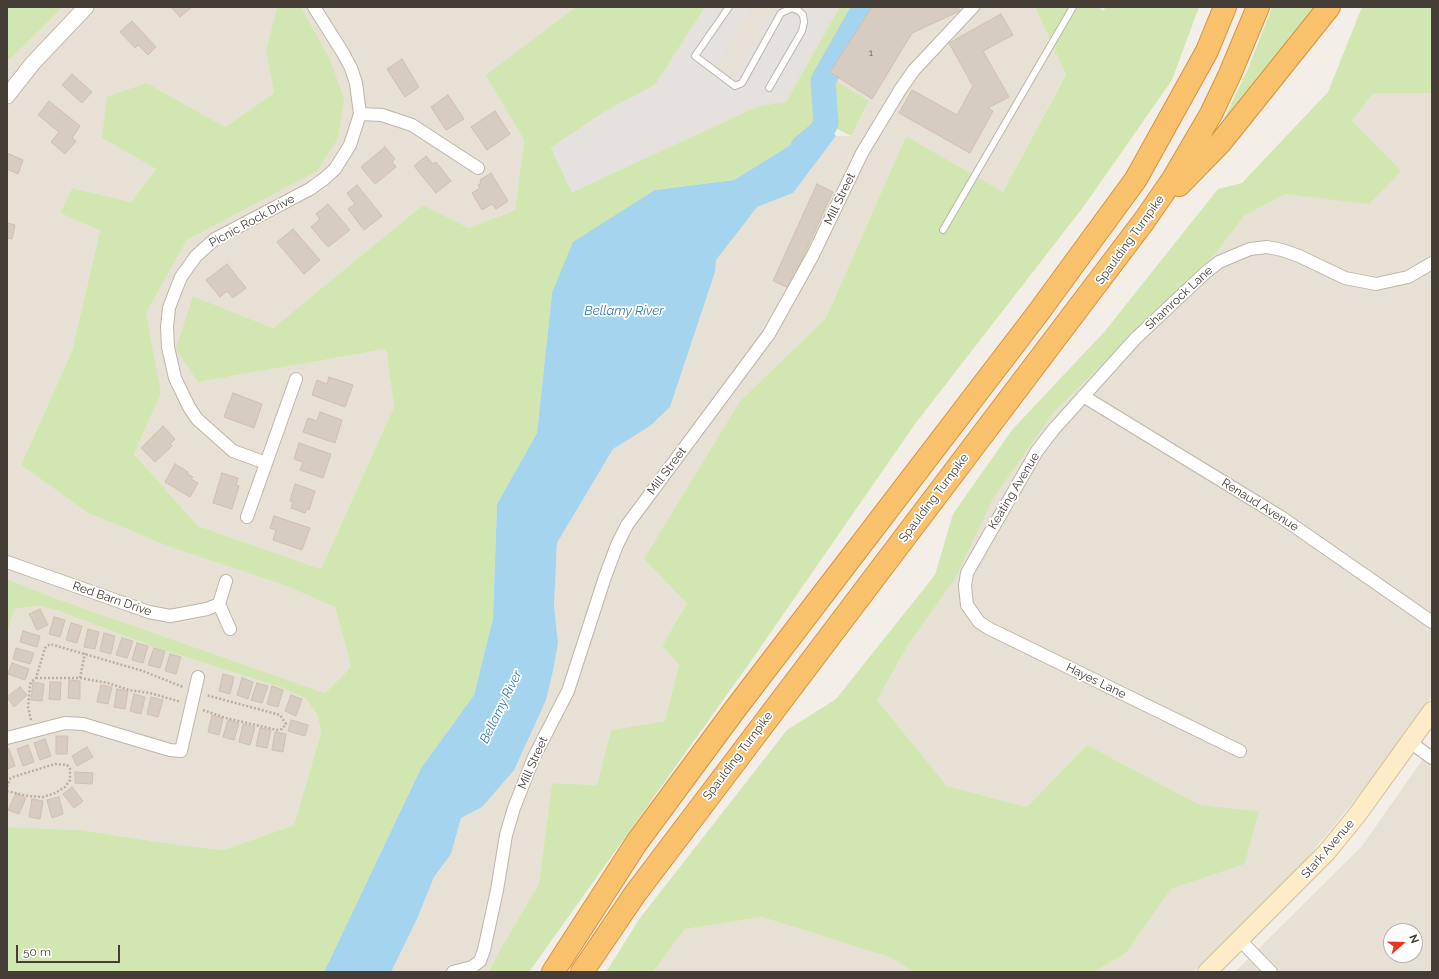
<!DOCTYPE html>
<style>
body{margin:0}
#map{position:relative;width:1439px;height:979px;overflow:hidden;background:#f3eee7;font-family:Raleway,sans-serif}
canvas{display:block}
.frame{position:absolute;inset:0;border:8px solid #453e36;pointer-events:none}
.north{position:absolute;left:1383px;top:923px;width:40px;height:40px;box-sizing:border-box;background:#fff;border:1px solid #b5b2af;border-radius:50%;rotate:70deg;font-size:11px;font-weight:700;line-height:16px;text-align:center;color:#453e36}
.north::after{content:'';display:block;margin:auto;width:14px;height:18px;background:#f2311e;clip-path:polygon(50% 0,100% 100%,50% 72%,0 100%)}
.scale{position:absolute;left:16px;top:945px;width:104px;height:18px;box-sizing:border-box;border:2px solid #453e36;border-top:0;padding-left:5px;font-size:12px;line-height:14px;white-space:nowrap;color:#453e36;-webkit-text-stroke:3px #fff;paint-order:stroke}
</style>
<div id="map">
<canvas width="1439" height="979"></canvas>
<div class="frame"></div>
<div class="north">N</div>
<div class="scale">50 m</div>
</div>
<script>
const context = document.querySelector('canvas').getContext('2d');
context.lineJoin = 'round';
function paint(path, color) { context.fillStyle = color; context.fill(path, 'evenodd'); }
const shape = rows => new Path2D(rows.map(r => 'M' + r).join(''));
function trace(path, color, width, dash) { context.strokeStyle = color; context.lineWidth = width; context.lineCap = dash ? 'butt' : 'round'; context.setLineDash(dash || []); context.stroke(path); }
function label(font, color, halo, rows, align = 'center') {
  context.font = font + ' Raleway,sans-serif'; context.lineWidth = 3.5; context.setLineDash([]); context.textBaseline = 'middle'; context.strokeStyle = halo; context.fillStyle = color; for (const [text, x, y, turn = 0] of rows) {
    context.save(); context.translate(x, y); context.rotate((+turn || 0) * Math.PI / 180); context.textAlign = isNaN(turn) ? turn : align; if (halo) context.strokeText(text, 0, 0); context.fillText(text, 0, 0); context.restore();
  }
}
const residential = shape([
 [63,7,277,7,266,50,274,93,225,127,147,83,102,138,156,169,131,202,72,188,60,213,100,229,72,351,21,465,88,513,170,547,281,584,335,607,351,667,325,693,60,600,7,579,7,59,9,60],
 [301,7,576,7,487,75,524,140,515,210,469,228,423,205,273,328,193,296,198,382,386,349,394,407,321,569,198,526,134,454,161,393,146,313,187,240,316,172,329,57],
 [705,7,1035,7,1066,73,1003,192,906,136,826,318,741,400,687,603,662,646,679,665,665,721,611,730,597,785,552,783,539,884,501,948,489,972,391,972,417,919,434,877,451,854,461,818,482,807,546,700,553,671,558,643,554,606,557,543,613,449,650,426,670,407,715,272,716,260,734,234,757,207,793,193,836,136,851,136,869,102,825,75,839,8,786,102,759,106,572,192,551,148,604,112,655,85],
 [1373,93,1432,93,1432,696,1381,768,1303,863,1193,972,1094,972,1126,953,1171,889,1245,864,1259,811,1200,805,1087,745,1027,807,947,786,877,700,908,645,955,579,993,499,1054,412,1217,252,1244,216,1285,194,1369,203,1400,171,1352,121],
 [39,606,56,610,154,647,283,688,306,699,318,716,321,733,294,825,224,850,178,845,81,830,7,827,7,635,14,609],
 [1432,746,1432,972,1235,972,1362,846],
 [1391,931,1415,931,1415,955,1391,955],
 [762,917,889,957,914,972,653,972,685,929]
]);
const green = shape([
 [7,7,63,7,9,60,7,59],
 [277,7,301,7,329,57,344,99,338,138,316,172,187,240,146,313,161,393,134,454,198,526,321,569,394,407,386,349,198,382,176,349,193,296,273,328,423,205,469,228,515,210,524,140,486,75,576,7,705,7,655,85,604,112,551,148,572,192,759,106,786,102,839,8,865,10,825,75,869,101,851,136,826,123,734,180,655,190,552,293,537,433,497,504,493,618,474,695,421,768,324,972,7,972,7,827,81,830,178,845,224,850,294,825,321,733,318,716,306,699,283,688,154,647,56,610,39,606,14,609,7,635,7,579,60,600,325,693,351,667,335,607,281,584,170,547,88,513,21,465,72,351,100,230,60,213,72,188,131,202,156,169,102,138,107,97,147,83,225,127,274,93,266,50],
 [1035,7,1098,7,1103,11,1106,7,1199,7,1172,80,1084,206,915,424,753,658,529,972,489,972,501,948,539,884,552,783,597,785,611,730,665,721,679,665,662,646,687,603,644,559,741,400,826,318,906,136,1003,192,1066,74],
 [1272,7,1319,7,1229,123,1224,119,1249,67],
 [1362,7,1432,7,1432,93,1373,93,1352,121,1401,171,1369,204,1285,194,1244,216,1217,252,1054,412,993,499,955,579,908,645,877,700,947,786,1027,807,1087,745,1200,805,1259,811,1245,864,1171,889,1126,953,1094,972,914,972,889,957,762,917,685,929,653,972,606,972,640,918,787,730,836,699,935,575,953,514,1012,430,1105,331,1218,189,1242,183,1328,92]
]);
const parking = shape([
 [706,7,753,7,715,66,734,78,765,23,778,7,835,8,784,101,758,103,572,192,551,148,604,112,655,85]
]);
const water = shape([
 [826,123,836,136,793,193,757,207,716,260,715,272,670,407,650,426,613,449,557,543,554,606,558,643,553,671,546,700,514,770,482,807,461,818,451,854,434,877,417,919,391,972,324,972,421,768,474,695,493,618,497,504,537,433,552,293,573,242,655,190,734,180]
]);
const river = shape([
 [803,147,821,132,826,123,823,81,865,7]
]);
const building = shape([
 [171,7,192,7,180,17,171,7],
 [872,7,958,7,960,11,912,33,872,99,830,72,872,7],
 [1001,14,1013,35,983,51,1009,97,988,108,993,111,970,153,899,113,912,90,957,115,973,86,949,43,1001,14],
 [132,21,156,47,148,55,138,45,135,48,120,32,132,21],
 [402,59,419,87,405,97,387,69,402,59],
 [72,74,92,92,82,103,62,85,72,74],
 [448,95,464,119,446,130,431,107,448,95],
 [49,101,80,126,72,138,76,141,65,154,51,142,59,132,38,115,49,101],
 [495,111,510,134,487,150,471,127,495,111],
 [385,147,395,159,392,162,396,167,375,184,361,167,385,147],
 [7,153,23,160,18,174,7,169,7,153],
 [426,156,433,164,436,162,451,181,436,193,414,166,426,156],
 [491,173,508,201,496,209,492,204,482,210,472,193,480,188,478,185,481,183,480,180,491,173],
 [817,184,833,192,789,288,773,281,817,184],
 [357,185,382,216,364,230,348,209,355,204,347,193,357,185],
 [328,204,350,230,328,247,311,227,320,219,316,214,328,204],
 [7,223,15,225,12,239,7,238,7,223],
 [293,229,320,260,304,274,277,242,293,229],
 [227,264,246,288,233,298,227,291,220,297,206,280,227,264],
 [329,377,353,385,345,407,312,395,317,380,327,384,329,377],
 [233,393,262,404,254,428,224,417,233,393],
 [320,412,342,420,335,443,303,432,308,418,317,421,320,412],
 [163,426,175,439,170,444,172,446,155,462,141,448,163,426],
 [299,443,331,454,323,478,300,470,303,462,294,459,299,443],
 [175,464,188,472,187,474,193,477,191,479,198,483,190,497,165,482,175,464],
 [222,473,238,478,236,485,239,486,232,509,213,503,222,473],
 [295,484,315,491,309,510,307,509,305,513,291,508,293,502,290,501,295,484],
 [274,516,310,528,302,550,273,540,276,530,270,528,274,516],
 [40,609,48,625,37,630,29,614,40,609],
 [54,617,65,620,60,637,49,634,54,617],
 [71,623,82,626,77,643,66,640,71,623],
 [88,629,99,632,95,649,84,647,88,629],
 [23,631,40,636,37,647,20,642,23,631],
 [104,633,115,636,111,654,100,651,104,633],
 [122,638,133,641,127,658,116,655,122,638],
 [137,643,148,646,143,663,132,660,137,643],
 [16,648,34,653,30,664,13,659,16,648],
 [154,648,165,651,160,668,148,665,154,648],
 [170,654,181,657,176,674,165,671,170,654],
 [12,663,29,669,25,680,8,674,12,663],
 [223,674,234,677,230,694,219,691,223,674],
 [242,678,253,682,248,699,237,695,242,678],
 [69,680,80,681,80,699,68,698,69,680],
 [33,682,44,684,42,701,31,700,33,682],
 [50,682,61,682,60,700,49,699,50,682],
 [257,683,268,686,262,703,251,700,257,683],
 [101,685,112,687,108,704,97,702,101,685],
 [272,686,283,690,278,707,267,704,272,686],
 [20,687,27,695,14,707,7,697,20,687],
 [117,689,128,691,125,709,114,707,117,689],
 [134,694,145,697,141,714,130,711,134,694],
 [291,695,302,699,296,716,285,711,291,695],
 [151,697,163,700,158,717,147,714,151,697],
 [212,715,223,718,219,735,208,732,212,715],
 [228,720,239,723,234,740,223,737,228,720],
 [291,720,308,725,305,736,288,731,291,720],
 [243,724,255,727,250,745,239,742,243,724],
 [260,728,271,730,267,748,256,746,260,728],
 [275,732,286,734,283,752,272,750,275,732],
 [56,736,68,736,67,754,56,754,56,736],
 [45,739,51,756,40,760,34,743,45,739],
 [28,745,34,762,23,766,17,749,28,745],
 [87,747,93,757,77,766,72,756,87,747],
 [9,749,15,766,7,769,7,750,9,749],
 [75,772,93,773,92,784,75,783,75,772],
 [72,787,83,801,74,808,63,794,72,787],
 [16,793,26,798,19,814,8,810,16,793],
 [59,797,63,814,52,818,47,800,59,797],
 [32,799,43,801,40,819,29,817,32,799]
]);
const path = shape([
 [36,678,80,678,108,683,129,690,150,693,181,702],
 [80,678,85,653],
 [203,710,226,718,277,730,282,729,286,724,280,715,206,695],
 [31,720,28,707,30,686,31,682,36,678,45,648,50,644,143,671,183,687],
 [7,787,10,779,13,777,55,764,67,765,70,769,70,780,65,787,55,793,43,797,28,796,7,791]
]);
const service = shape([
 [729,7,695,56,735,86,742,83,781,13,792,8,799,11,803,15,804,22,802,31,769,88],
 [943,230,1073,7]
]);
const minor = shape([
 [360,114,382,115,412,125,478,168],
 [1083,396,1281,517,1432,622],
 [266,463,233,451,197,419,189,407,175,378,168,347,167,327,169,308,175,292,181,277,196,256,215,239,310,189,324,179,335,169,350,145,360,114,356,83,351,68,343,53,314,7],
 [247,517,296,379],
 [7,562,149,612,170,616,207,609,219,604,226,581],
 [219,604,230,629],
 [7,738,65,723,83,724,170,750,181,751,198,677],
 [1410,742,1432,758],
 [1240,751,988,628,979,622,967,605,965,586,967,573,1037,451,1054,429,1135,339,1205,273,1219,262,1250,249,1267,247,1282,250,1299,256,1345,278,1376,284,1408,277,1432,263],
 [1240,940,1271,972],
 [453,972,472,967,480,961,484,950,497,890,506,835,514,808,534,757,568,691,605,577,617,545,627,525,769,334,813,255,862,153,900,90,914,70,973,7]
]);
const tertiary = shape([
 [7,96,33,63,86,7]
]);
const secondary = shape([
 [1207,972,1326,853,1357,815,1432,711]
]);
const motorway = shape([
 [1179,185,1221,142,1329,7],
 [553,972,637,842,736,708,1038,313,1136,179,1207,51,1225,7],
 [582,972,635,894,1144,221,1173,179,1211,114,1230,74,1258,7]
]);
const numberNames = [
 ["1",871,53]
];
const streetNames = [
 ["Mill Street",840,199,-64],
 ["Picnic Rock Drive",252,221,-29],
 ["Spaulding Turnpike",1130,240,-54],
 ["Shamrock Lane",1179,298,-43],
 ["Mill Street",667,471,-53],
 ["Keating Avenue",1014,491,-59],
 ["Spaulding Turnpike",934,498,-53],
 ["Renaud Avenue",1260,505,32],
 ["Red Barn Drive",112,599,19],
 ["Hayes Lane",1096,681,26],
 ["Spaulding Turnpike",738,756,-53],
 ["Mill Street",533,763,-66],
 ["Stark Avenue",1328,849,-49]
];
const waterNames = [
 ["Bellamy River",624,311],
 ["Bellamy River",501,707,-64]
];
paint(residential, '#e6e0d5');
paint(green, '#d1e6b1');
paint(parking, '#e4e1df');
paint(water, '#a5d4ee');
trace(river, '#a5d4ee', 25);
paint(building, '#d7ccc0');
trace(building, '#cec1b0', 1);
trace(service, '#beb5aa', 8);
trace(minor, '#beb5aa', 14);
trace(tertiary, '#beb5aa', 17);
trace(secondary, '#d1be98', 20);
trace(motorway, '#d8943c', 24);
trace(path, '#bfb09b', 2.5, [2, 2]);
trace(service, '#fff', 6);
trace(minor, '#fff', 12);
trace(tertiary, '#fff', 15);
trace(secondary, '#fdecc7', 18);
trace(motorway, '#f9c16c', 22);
label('10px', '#6a6258', null, numberNames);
label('12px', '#453e36', '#fff', streetNames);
label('italic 13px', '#317ca6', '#fff', waterNames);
</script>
